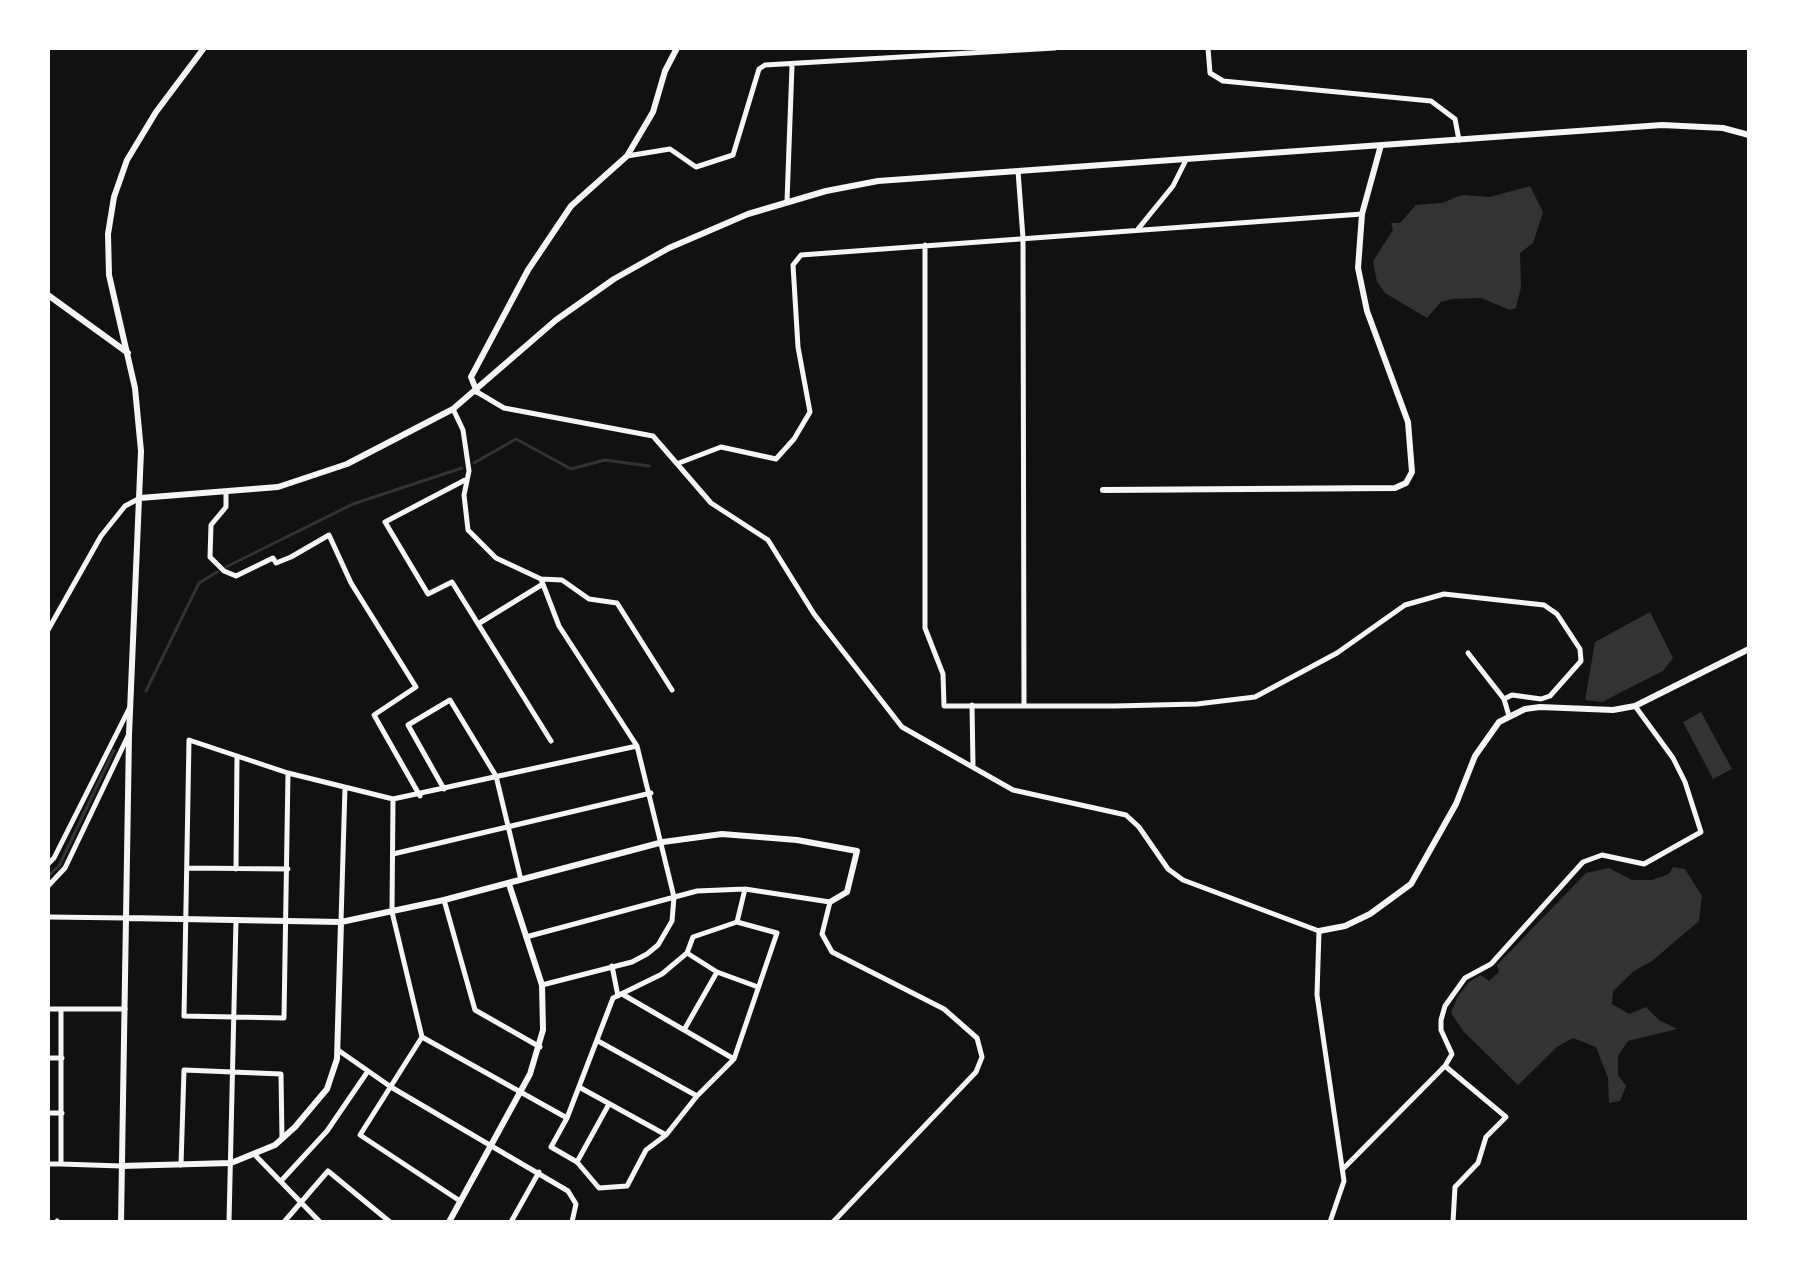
<!DOCTYPE html>
<style>
body{margin:0}
#map{position:relative;width:1797px;height:1270px;overflow:hidden;background:#111;font-family:"PT Sans",sans-serif}
canvas{display:block}
.frame{position:absolute;inset:0;border:50px solid #fff;pointer-events:none}
</style>
<div id="map">
<canvas width="1797" height="1270"></canvas>
<div class="frame"></div>
</div>
<script>
const context = document.querySelector('canvas').getContext('2d');
context.lineJoin = 'round';
function paint(path, color) { context.fillStyle = color; context.fill(path, 'evenodd'); }
const shape = rows => new Path2D(rows.map(r => 'M' + r).join(''));
function trace(path, color, width, dash) { context.strokeStyle = color; context.lineWidth = width; context.lineCap = dash ? 'butt' : 'round'; context.setLineDash(dash || []); context.stroke(path); }
const water = shape([
 [1530,186,1543,212,1533,243,1520,253,1521,287,1516,308,1510,310,1481,298,1452,299,1441,302,1427,318,1385,293,1377,282,1373,261,1393,230,1391,223,1400,223,1416,205,1442,203,1462,195,1490,197],
 [1650,612,1673,658,1663,671,1602,702,1585,700,1595,642],
 [1701,712,1732,769,1713,779,1683,722],
 [1673,867,1685,869,1702,896,1699,921,1652,961,1634,971,1613,991,1612,1004,1629,1014,1646,1007,1659,1020,1677,1029,1628,1041,1618,1056,1618,1075,1626,1086,1620,1101,1609,1103,1608,1078,1596,1047,1573,1038,1557,1047,1518,1085,1464,1032,1451,1013,1458,996,1469,982,1481,975,1489,981,1499,972,1497,965,1586,873,1609,868,1632,880,1652,880,1669,874]
]);
const stream = shape([
 [474,463,516,439,571,469,605,460,649,466],
 [226,567,353,504,462,468],
 [146,691,199,583,217,572],
 [48,876,59,866,114,750]
]);
const minor = shape([
 [1208,48,1210,73,1223,81,1431,101,1455,119,1459,140],
 [627,156,670,149,696,167,733,155,759,69,765,65,1055,48],
 [1018,171,1023,238,1024,705],
 [787,201,792,66],
 [1138,229,1173,186,1186,160],
 [925,245,925,628,943,674,944,706,1115,706,1197,704,1255,697,1337,653,1405,605,1444,594,1544,605,1557,614,1580,649,1581,661,1550,696,1541,699,1512,695,1504,699,1509,716],
 [477,392,504,408,653,436,711,503,768,540,814,614,902,727,1013,790,1126,815,1139,827,1168,869,1183,880,1319,931,1317,995,1344,1181,1330,1222],
 [453,409,463,430,469,471,464,495,468,530,496,558,541,579,559,626,637,746,674,897,672,921,658,945,647,954,632,962,542,985],
 [679,463,721,447,776,459,794,439,810,412,798,347,793,265,801,255,1362,214],
 [465,480,385,522,428,594,452,582,551,741],
 [226,493,226,507,211,525,210,557,224,571,236,576,273,558,276,563,291,557,329,535,351,583,416,687,374,715,420,796],
 [541,579,562,580,589,599,617,603,672,690],
 [478,624,543,584],
 [48,630,101,536,125,506,140,498],
 [1468,653,1504,699],
 [972,705,973,766],
 [288,773,284,1018,184,1016,189,740,288,773,393,799,637,746],
 [444,789,408,725,450,700,496,776,521,880],
 [393,799,392,912,422,1037,360,1135,460,1201],
 [393,854,651,793],
 [48,864,54,858,130,707],
 [187,868,288,869],
 [236,869,237,756],
 [48,886,65,868,128,736],
 [444,900,475,1010,540,1047],
 [48,917,127,918],
 [341,922,345,787],
 [737,922,777,933,734,1059,697,1096,666,1135,646,1150,627,1186,599,1188,577,1162,551,1147,567,1118,613,998,662,974,687,953,693,937,737,922],
 [737,922,745,889],
 [526,937,697,891,745,889,830,902,822,934,832,952,944,1009,977,1038,982,1057,976,1072,833,1222],
 [687,953,717,972,758,987],
 [612,966,618,996],
 [622,994,734,1059],
 [48,1009,61,1009],
 [684,1030,717,972],
 [422,1037,567,1118],
 [598,1041,697,1096],
 [338,1050,391,1087,568,1191,576,1204,572,1222],
 [48,1058,62,1058],
 [1445,1066,1506,1117,1486,1137,1478,1163,1455,1187,1453,1222],
 [579,1087,666,1135],
 [48,1113,62,1113],
 [254,1154,320,1222],
 [577,1162,609,1104],
 [48,1164,61,1164],
 [181,1165,184,1070,281,1074,282,1139],
 [121,1166,61,1164,61,1009,125,1009],
 [1343,1169,1445,1066,1452,1054,1441,1030,1441,1020,1445,1006,1465,978,1491,964,1583,862,1602,855,1644,864,1701,832,1685,782,1673,758,1635,706],
 [281,1181,327,1131,368,1071],
 [57,1221,58,1222],
 [229,1222,236,920],
 [284,1222,328,1171,390,1222],
 [511,1222,539,1172]
]);
const tertiary = shape([
 [48,295,128,353],
 [477,392,471,377,528,270,571,206,627,156,653,112,665,71,677,48],
 [1103,490,1395,488,1406,483,1412,472,1408,422,1367,311,1358,268,1362,214,1381,145],
 [140,498,278,487,347,464,453,409,556,320,614,279,669,248,748,214,826,191,878,181,1662,125,1723,128,1749,135],
 [127,918,341,922,444,900,663,842,722,834,797,840,857,851,847,892,830,902],
 [1319,931,1345,926,1370,914,1411,884,1456,804,1475,756,1499,722,1525,709,1540,707,1613,710,1635,706,1749,649],
 [121,1166,231,1163,275,1145,295,1127,327,1089,337,1059,341,922],
 [121,1222,129,735,141,451,135,388,109,275,108,234,114,197,127,160,156,112,204,48],
 [449,1222,530,1074,543,1030,542,985,509,884]
]);
paint(water, '#333');
trace(stream, '#333', 3);
trace(minor, '#f5f5f5', 5);
trace(tertiary, '#f5f5f5', 6);
</script>
